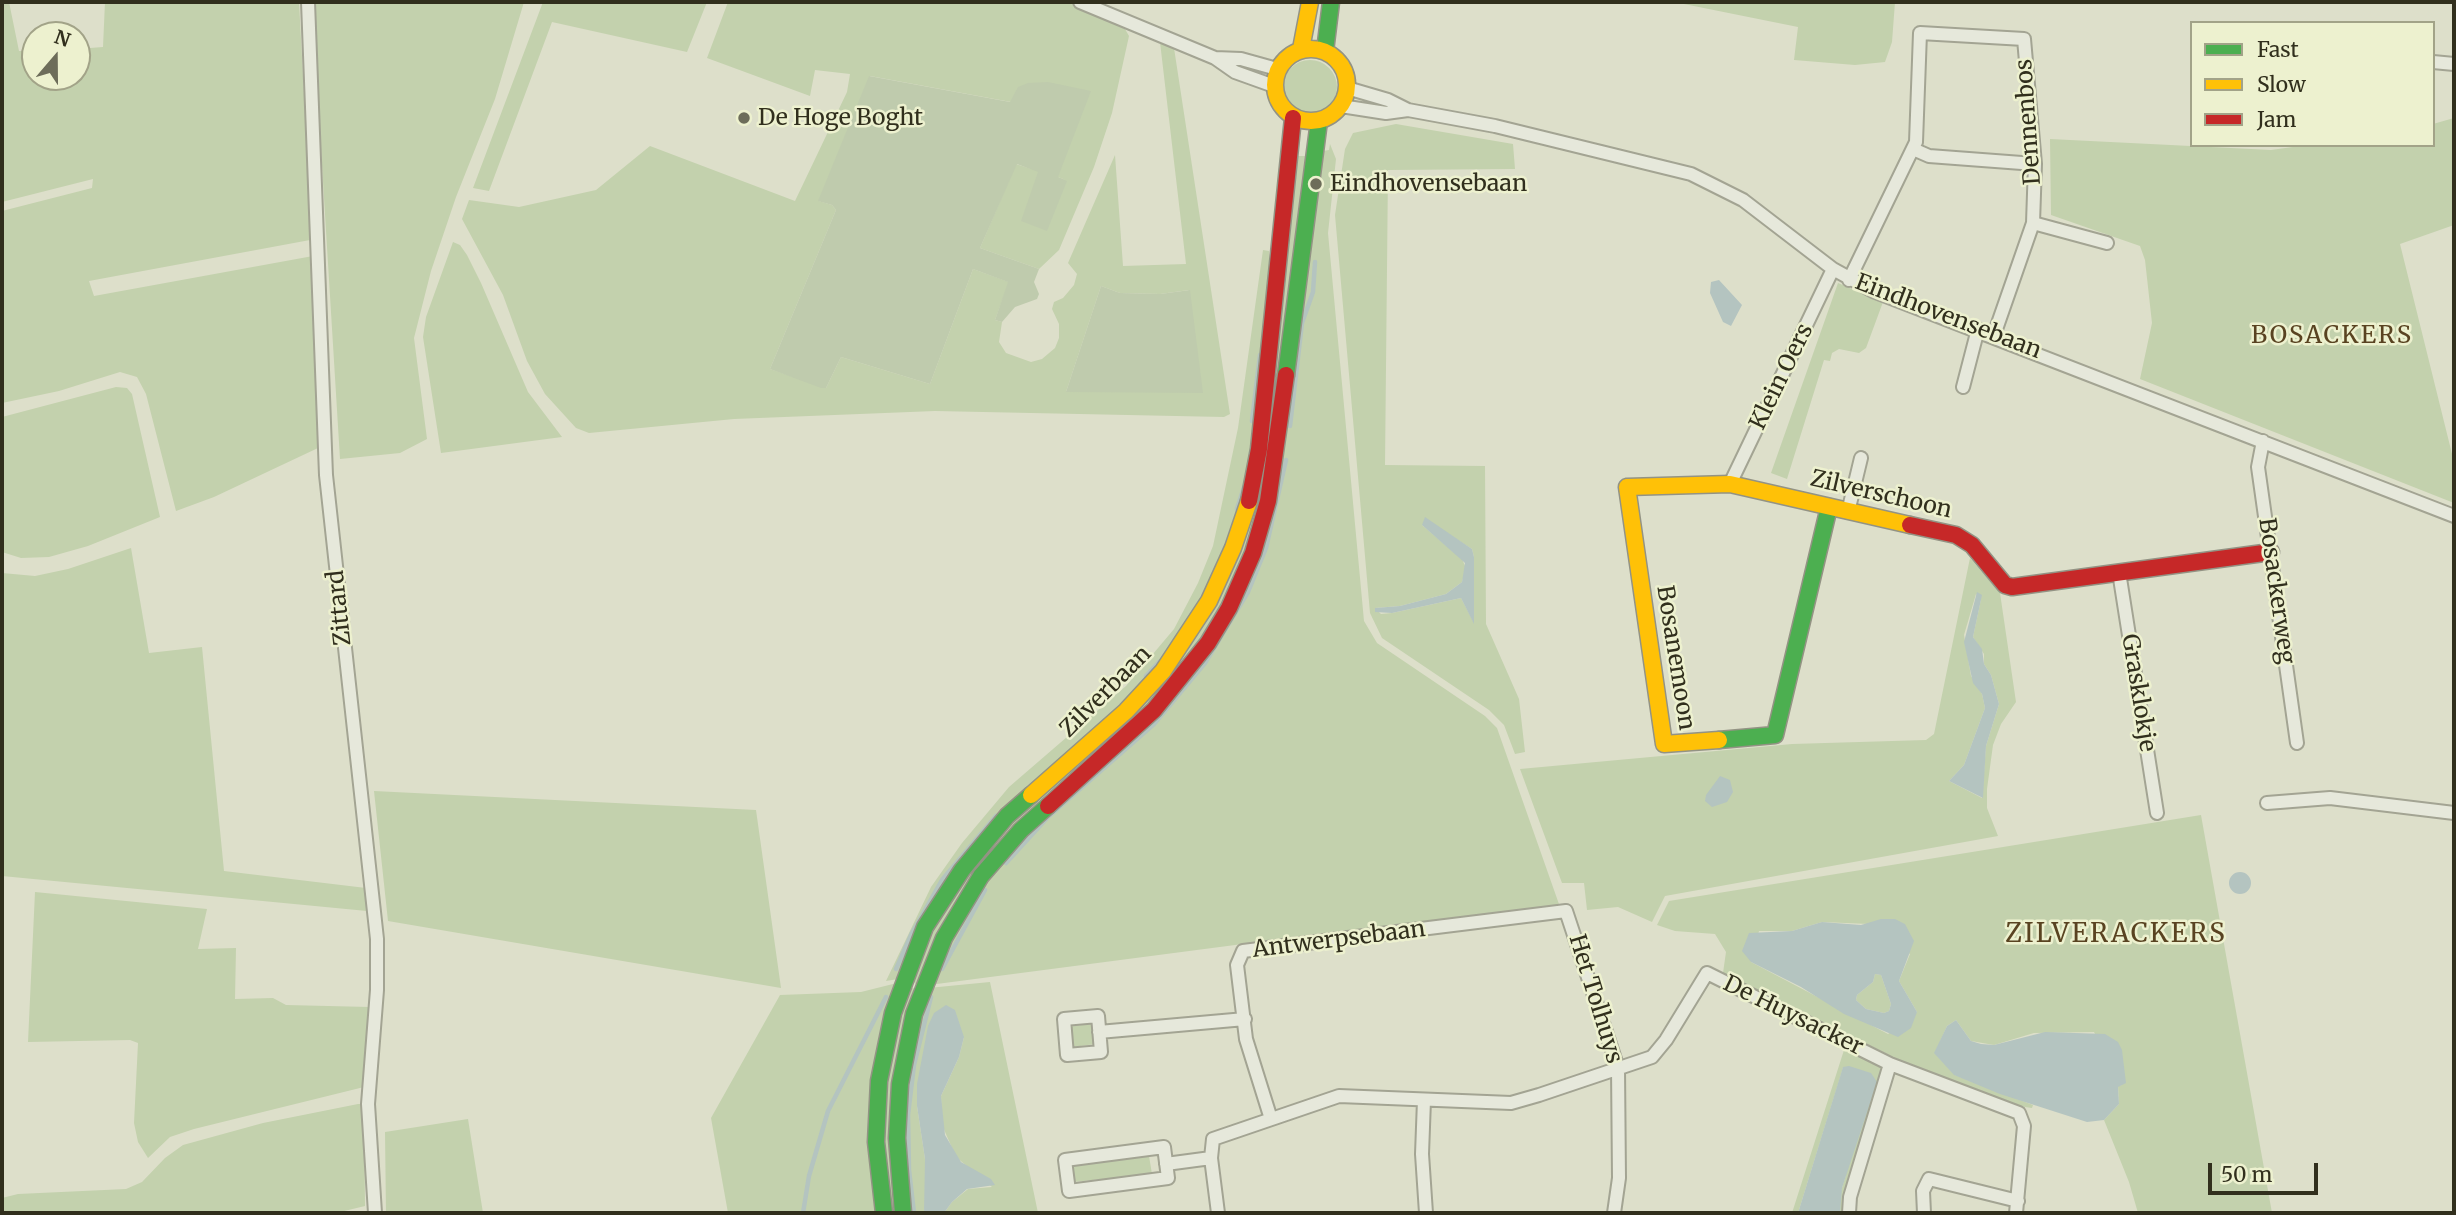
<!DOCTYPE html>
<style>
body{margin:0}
#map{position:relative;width:2456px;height:1215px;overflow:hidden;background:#dddfca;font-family:Merriweather,serif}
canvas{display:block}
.frame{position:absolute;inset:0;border:4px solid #312f1d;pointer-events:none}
.legend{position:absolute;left:2190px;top:21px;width:245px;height:126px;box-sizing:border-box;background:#edf1cf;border:2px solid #a2a388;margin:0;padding:9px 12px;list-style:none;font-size:21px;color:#312f1d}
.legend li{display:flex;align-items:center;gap:14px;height:35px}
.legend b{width:35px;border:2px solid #a2a388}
.north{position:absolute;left:21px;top:21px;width:70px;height:70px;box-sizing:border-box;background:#edf1cf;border:2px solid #a2a388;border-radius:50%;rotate:20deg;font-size:19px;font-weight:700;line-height:28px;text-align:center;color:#312f1d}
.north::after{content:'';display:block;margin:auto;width:24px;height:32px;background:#6d6d5a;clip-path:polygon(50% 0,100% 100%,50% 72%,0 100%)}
.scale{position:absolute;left:2208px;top:1163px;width:110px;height:32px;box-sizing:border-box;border:4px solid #312f1d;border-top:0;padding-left:9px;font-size:21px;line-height:24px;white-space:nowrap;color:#312f1d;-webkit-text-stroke:5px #edf1cf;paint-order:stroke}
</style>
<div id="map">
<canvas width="2456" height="1215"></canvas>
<div class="frame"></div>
<ul class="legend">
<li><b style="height:9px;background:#4caf50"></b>Fast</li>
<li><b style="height:9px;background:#ffc107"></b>Slow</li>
<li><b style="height:9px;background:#c62828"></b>Jam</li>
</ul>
<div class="north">N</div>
<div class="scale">50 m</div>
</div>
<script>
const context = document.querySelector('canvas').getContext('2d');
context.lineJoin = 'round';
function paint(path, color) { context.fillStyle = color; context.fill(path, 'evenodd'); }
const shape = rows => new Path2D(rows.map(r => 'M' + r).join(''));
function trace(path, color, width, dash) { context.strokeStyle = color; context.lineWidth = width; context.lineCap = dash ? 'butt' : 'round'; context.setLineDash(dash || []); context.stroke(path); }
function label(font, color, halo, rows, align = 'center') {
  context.font = font + ' Merriweather,serif'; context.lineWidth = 5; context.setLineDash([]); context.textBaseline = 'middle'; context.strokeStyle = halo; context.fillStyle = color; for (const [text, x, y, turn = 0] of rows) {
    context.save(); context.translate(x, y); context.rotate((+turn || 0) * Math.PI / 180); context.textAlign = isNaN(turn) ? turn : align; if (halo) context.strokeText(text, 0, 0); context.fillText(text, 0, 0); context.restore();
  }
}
const green = shape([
 [2,2,9,2,19,51,35,51,35,77,77,77,77,49,103,47,105,2,299,2,311,223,310,240,89,281,94,296,313,256,323,438,318,448,214,497,176,511,146,394,137,377,120,372,59,391,2,403,2,211,92,188,93,179,2,202],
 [312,2,524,2,495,99,456,197,431,271,414,338,427,439,400,453,340,459],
 [543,2,707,2,687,52,552,22,489,191,473,188],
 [728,2,1067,2,1125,29,1129,36,1112,113,1094,167,1059,250,1039,269,980,248,1016,164,1066,180,1058,177,1011,102,870,76,819,201,832,205,836,210,770,369,826,388,841,357,930,384,973,269,1009,282,995,320,1002,322,999,342,1006,353,1031,362,1042,359,1055,348,1059,338,1059,324,1052,309,1054,302,1063,298,1074,285,1077,274,1068,263,1115,155,1123,266,1186,264,1160,42,1174,48,1230,414,1224,417,935,411,734,419,589,433,576,428,545,394,527,361,503,295,462,219,469,200,519,207,596,190,650,146,795,201,847,92,850,74,815,70,810,96,707,58],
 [1101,286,1120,293,1160,294,1189,290,1066,392],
 [1674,2,1895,2,1892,42,1885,62,1855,65,1794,60,1798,27],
 '1283 87a27 27 0 1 1 54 0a27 27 0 1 1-54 0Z',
 [2454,118,2454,225,2400,244,2454,462,2454,503,2140,379,2152,323,2145,260,2140,246,2051,215,2050,139,2271,150,2307,145,2433,145,2433,124],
 [1396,124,1513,144,1515,169,1388,170,1385,465,1485,466,1486,624,1519,699,1525,752,1515,754,1504,725,1489,710,1382,638,1370,613,1335,215,1345,149,1353,133],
 [1422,525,1445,532,1472,549,1474,557,1474,623,1461,598,1392,613,1381,614,1375,608,1400,606,1446,594,1462,582,1466,568,1462,559],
 [1330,144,1336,159,1328,233,1364,621,1377,643,1485,716,1497,728,1560,907,1281,939,929,985,952,932,1002,858,1162,708,1255,561,1323,151,1329,150],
 [1297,156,1307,156,1263,505,1224,607,1148,709,1035,810,919,986,916,985,911,978,937,915,1000,831,1126,716,1238,549],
 [453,242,460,245,467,255,481,283,528,392,562,437,441,453,423,337,426,317],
 [1263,250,1269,251,1270,321,1255,448,1223,565,1161,666,1011,809,898,979,886,981,931,887,962,843,1009,787,1126,686,1174,629,1198,583,1213,546,1238,428],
 [1838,283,1883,302,1866,348,1859,353,1839,349,1832,353,1830,361,1824,360,1787,479,1771,473],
 [116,387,127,388,132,394,160,517,88,546,49,557,21,558,2,552,2,417],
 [131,548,149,653,202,647,224,871,366,888,367,911,2,876,2,573,35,576,68,569],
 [1970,558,2000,593,2016,702,2001,724,1993,745,1987,789,1987,808,1998,836,1665,896,1652,922,1618,907,1587,910,1584,883,1562,883,1520,769,1792,744,1926,740,1934,734],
 [1976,594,1981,599,1973,637,1984,654,1984,664,1991,675,1999,704,1986,746,1982,798,1949,781,1964,765,1985,708,1982,694,1971,676,1964,635],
 [374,791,756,810,781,988,388,921],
 [2201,815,2272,1213,2138,1213,2129,1182,2104,1120,2119,1104,2118,1086,2122,1085,2094,1032,2034,1033,1994,1045,1971,1041,1956,1020,1947,1026,1935,1053,1955,1075,2033,1105,2032,1108,2025,1107,1940,1080,1723,973,1726,952,1715,934,1675,931,1657,925,1669,901],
 [1822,922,1869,924,1910,954,1899,981,1917,1012,1888,1034,1751,962,1759,931,1792,931],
 [35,892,207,909,198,949,236,948,235,999,273,998,286,1005,370,1007,364,1087,194,1129,170,1137,148,1158,138,1142,134,1123,138,1043,130,1040,28,1042],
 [1875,974,1881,975,1891,1004,1889,1011,1884,1013,1866,1009,1856,1000,1857,995,1873,982],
 [990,982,1038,1213,944,1213,952,1202,968,1189,992,1187,956,1157,942,1125,941,1096,959,1057,964,1037,917,1106,925,1159,926,1202,924,1213,907,1213,901,1118,928,988],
 [897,983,883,1029,880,1213,728,1213,711,1118,780,995,861,992],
 [911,987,917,990,906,1026,899,1213,889,1213,882,1154,889,1050],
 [1093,1024,1095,1044,1073,1047,1071,1026],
 [1848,1048,1877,1063,1883,1073,1843,1196,1844,1213,1840,1213,1840,1194,1846,1175,1843,1068,1798,1213,1792,1213,1844,1050],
 [358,1104,363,1104,364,1107,365,1206,336,1213,2,1213,2,1198,18,1194,126,1189,142,1182,165,1158,183,1145,263,1123],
 [468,1119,483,1213,386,1213,385,1132],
 [1149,1156,1152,1174,1073,1182,1074,1166]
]);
const cemetery = shape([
 [869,76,1010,102,1018,87,1028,83,1048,82,1091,91,1058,177,1067,181,1047,231,1021,221,1038,172,1017,164,980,248,1039,269,1034,282,1039,294,1037,299,1015,307,1002,322,995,320,1008,282,973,269,930,384,841,357,826,388,821,388,770,369,836,210,832,205,818,201],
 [1101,286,1120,293,1160,294,1190,290,1203,393,1066,392]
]);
const water = shape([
 [1719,280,1742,305,1731,326,1723,322,1710,293,1711,282],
 [1425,517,1472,549,1474,557,1474,624,1461,598,1392,613,1375,612,1375,608,1400,606,1446,594,1462,582,1465,563,1422,525],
 [1977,592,1982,595,1973,637,1982,649,1984,664,1991,675,1999,704,1986,746,1983,798,1949,781,1964,765,1985,708,1982,694,1973,683,1964,642],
 [1720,776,1730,780,1733,792,1727,802,1712,807,1705,801,1706,795],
 '2229 883a11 11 0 1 1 22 0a11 11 0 1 1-22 0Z',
 [1881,919,1895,919,1905,924,1914,941,1899,981,1917,1012,1911,1028,1898,1037,1844,1014,1801,987,1751,962,1742,951,1749,933,1792,931,1822,922,1861,925],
 [1875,974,1881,975,1891,1004,1889,1011,1884,1013,1866,1009,1856,1000,1857,995,1873,982],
 [946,1005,955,1010,964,1037,959,1057,941,1096,945,1135,961,1162,991,1179,995,1185,967,1189,952,1202,944,1213,924,1213,925,1159,917,1106,917,1084,928,1026,934,1013],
 [1956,1020,1971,1041,1981,1044,1994,1045,2045,1032,2105,1034,2118,1042,2122,1050,2126,1083,2118,1087,2119,1104,2104,1120,2087,1122,2000,1094,1954,1075,1934,1053,1947,1026],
 [1849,1066,1871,1073,1877,1082,1842,1188,1840,1213,1798,1213,1843,1067]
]);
const stream = shape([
 [1252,421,1260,355],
 [1290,426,1302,323,1313,292,1315,262],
 [1237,509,1244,487],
 [1146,676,1159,662],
 [1006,863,1048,817,1154,724,1205,663,1248,592,1266,548,1286,460],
 [896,969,912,933,942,880,996,816],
 [942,969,985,890],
 [803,1213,809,1176,828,1111,886,997],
 [914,1213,909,1170,908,1115,914,1065,931,997]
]);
const street = shape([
 [308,2,326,475,377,939,377,990,368,1104,375,1213],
 [1080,2,1215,58,1235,72,1274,86],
 [1215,58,1241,59,1277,69],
 [2433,62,2454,64],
 [1347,88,1388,100,1408,110],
 [1341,106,1386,113,1408,110,1495,126,1691,174,1743,200,1833,269,1873,291,2454,516],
 [1913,149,1929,156,2035,164],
 [2033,223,2107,243],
 [1849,280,1916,142,1920,33,2024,39,2035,164,2033,223,1994,335],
 [1963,387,1978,329],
 [2263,441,2258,467,2297,743],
 [1730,484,1833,269],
 [1848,512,1861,458],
 [2119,572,2157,813],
 [2267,803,2330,798,2454,813],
 [1098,1016,1101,1052,1067,1055,1064,1019,1098,1016],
 [1099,1032,1245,1019],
 [1424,1100,1422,1154,1426,1213],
 [1271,1119,1246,1039,1237,965,1243,951,1566,911,1618,1068,1619,1178,1614,1213],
 [1164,1147,1168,1178,1069,1191,1065,1160,1164,1147],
 [1166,1164,1211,1158],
 [1218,1213,1211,1158,1213,1139,1339,1096,1511,1103,1539,1095,1652,1057,1666,1040,1707,973,1890,1064,2019,1113,2024,1126,2016,1213],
 [1849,1213,1850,1197,1890,1064],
 [1924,1213,1923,1191,1929,1179,2018,1201]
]);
const fast = shape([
 [1325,51,1331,2],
 [1286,375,1319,121],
 [1719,740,1775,735,1829,507],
 [884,1213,876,1142,879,1081,893,1013,925,927,962,870,1007,816,1031,795],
 [903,1213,897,1138,900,1084,914,1014,944,938,981,876,1021,830,1048,806]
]);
const slow = shape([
 '1275 85a36 36 0 1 1 72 0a36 36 0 1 1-72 0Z',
 [1301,49,1310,2],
 [1719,740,1664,744,1627,487,1730,484,1910,525],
 [1031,795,1126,711,1163,671,1209,601,1233,548,1249,501]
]);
const jam = shape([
 [1249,501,1259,449,1293,118],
 [1910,525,1956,535,1972,545,2005,585,2012,587,2271,552],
 [1048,806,1154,710,1208,643,1229,608,1253,553,1268,501,1286,375]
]);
const markers = [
 [744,118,7,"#6d6d5a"],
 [1316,184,7,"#6d6d5a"]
];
const poiNames = [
 ["De Hoge Boght",758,118],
 ["Eindhovensebaan",1330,184]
];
const streetNames = [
 ["Dennenbos",2029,122,-94],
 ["Eindhovensebaan",1948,317,21],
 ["Klein Oers",1782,377,-64],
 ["Zilverschoon",1881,495,13],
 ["Bosackerweg",2276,591,82],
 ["Zittard",340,608,-96],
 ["Bosanemoon",1675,658,81],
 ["Zilverbaan",1106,692,-45],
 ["Grasklokje",2138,693,81],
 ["Antwerpsebaan",1339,940,-7],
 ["Het Tolhuys",1595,999,73],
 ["De Huysacker",1793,1016,26]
];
const neighbourhoodNames = [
 ["BOSACKERS",2332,336]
];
const quarterNames = [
 ["ZILVERACKERS",2116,935]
];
paint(green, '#c3d1ad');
paint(cemetery, '#bfcbad');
paint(water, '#b4c4c0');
trace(stream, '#b4c4c0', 4.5);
trace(street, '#a3a493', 16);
trace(fast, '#939384', 19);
trace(slow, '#939384', 19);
trace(jam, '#939384', 19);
trace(street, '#e6e8db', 12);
trace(fast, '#4caf50', 16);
trace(slow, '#ffc107', 16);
trace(jam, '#c62828', 16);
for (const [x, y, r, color] of markers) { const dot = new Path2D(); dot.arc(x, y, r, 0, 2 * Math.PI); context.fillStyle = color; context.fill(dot); trace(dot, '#edf1cf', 2.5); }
label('23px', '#312f1d', '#edf1cf', poiNames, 'left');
label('23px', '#312f1d', '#edf1cf', streetNames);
context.letterSpacing = '2px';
label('24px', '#594321', '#edf1cf', neighbourhoodNames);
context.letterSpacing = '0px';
context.letterSpacing = '2px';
label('26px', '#594321', '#edf1cf', quarterNames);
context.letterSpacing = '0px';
</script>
